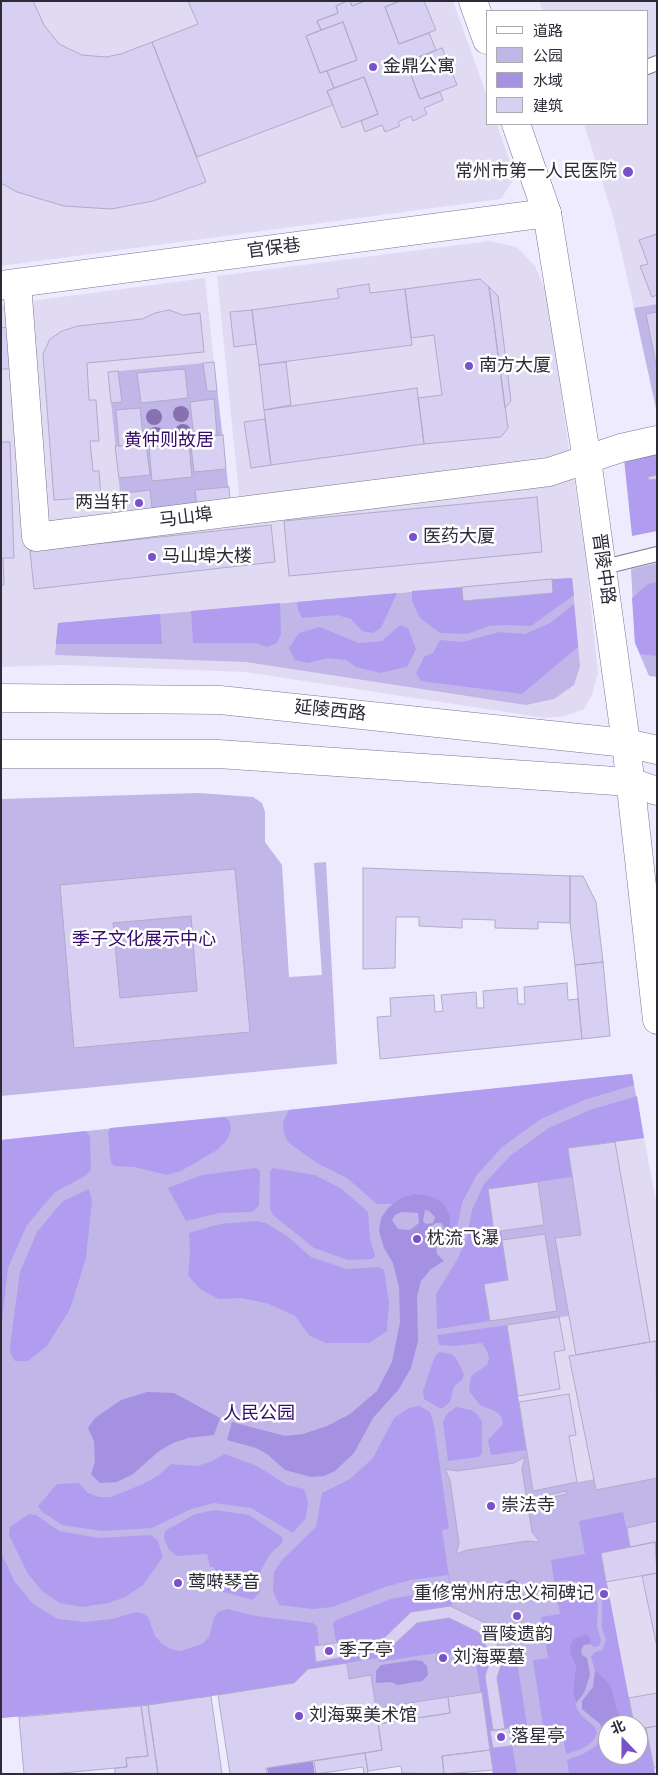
<!DOCTYPE html>
<meta charset="utf-8">
<style>
body{margin:0}
#map{position:relative;width:658px;height:1775px;overflow:hidden;background:#efebff;font-family:Helvetica,"Noto Sans SC",sans-serif}
canvas{display:block}
.frame{position:absolute;inset:0;border:2px solid #2d2b37;pointer-events:none}
.legend{position:absolute;left:486px;top:10px;width:162px;height:115px;box-sizing:border-box;background:#fff;border:1px solid #abaaaf;margin:0;padding:6px 9px;list-style:none;font-size:15px;color:#2d2b37}
.legend li{display:flex;align-items:center;gap:10px;height:25px}
.legend b{width:25px;border:1px solid #abaaaf}
.north{position:absolute;left:598px;top:1715px;width:50px;height:50px;box-sizing:border-box;background:#fff;border:1px solid #abaaaf;border-radius:50%;rotate:338deg;font-size:14px;font-weight:700;line-height:20px;text-align:center;color:#2d2b37}
.north::after{content:'';display:block;margin:auto;width:18px;height:22px;background:#7851cb;clip-path:polygon(50% 0,100% 100%,50% 72%,0 100%)}
</style>
<div id="map">
<canvas width="658" height="1775"></canvas>
<div class="frame"></div>
<ul class="legend">
<li><b style="height:6px;background:#fff"></b>道路</li>
<li><b style="height:14px;background:#c0b6e8"></b>公园</li>
<li><b style="height:14px;background:#a591e2"></b>水域</li>
<li><b style="height:14px;background:#d7d0f2"></b>建筑</li>
</ul>
<div class="north">北</div>
</div>
<script>
const context = document.querySelector('canvas').getContext('2d');
context.lineJoin = 'round';
function paint(path, color) { context.fillStyle = color; context.fill(path, 'evenodd'); }
const shape = rows => new Path2D(rows.map(r => 'M' + r).join(''));
function trace(path, color, width, dash) { context.strokeStyle = color; context.lineWidth = width; context.lineCap = dash ? 'butt' : 'round'; context.setLineDash(dash || []); context.stroke(path); }
function label(font, color, halo, rows, align = 'center') {
  context.font = font + ' Helvetica,"Noto Sans SC",sans-serif'; context.lineWidth = 5; context.setLineDash([]); context.textBaseline = 'middle'; context.strokeStyle = halo; context.fillStyle = color; for (const [text, x, y, turn = 0] of rows) {
    context.save(); context.translate(x, y); context.rotate((+turn || 0) * Math.PI / 180); context.textAlign = isNaN(turn) ? turn : align; if (halo) context.strokeText(text, 0, 0); context.fillText(text, 0, 0); context.restore();
  }
}
const built = shape([
 [1,1,453,1,487,96,487,124,497,124,515,177,501,199,1,266],
 [539,1,657,1,657,304,634,308,614,220,584,124,647,124,647,11,543,11],
 [489,241,517,247,535,266,548,296,570,457,240,505,217,276],
 [205,278,214,362,108,372,120,493,114,494,118,533,573,472,585,551,598,673,592,695,584,709,565,716,545,718,245,672,62,665,1,667,1,305],
 [644,1138,657,1205,657,1478,596,1490,593,1479,533,1491,507,1325,569,1316,555,1238,581,1234,568,1148],
 [657,1521,657,1768,654,1768,646,1728,634,1725,601,1553,629,1547,627,1528]
]);
const green = shape([
 [657,304,657,413,634,308],
 [214,362,230,501,117,519,114,494,120,493,108,372],
 [657,563,657,677,649,676,635,643,631,569],
 [572,578,580,666,574,685,554,699,526,705,246,662,55,655,58,623],
 [199,793,253,797,262,803,265,812,265,842,282,865,289,977,322,975,314,863,326,862,337,1064,1,1096,1,799],
 [632,1074,644,1138,568,1148,581,1235,556,1238,569,1316,507,1325,533,1490,594,1479,596,1490,657,1478,657,1521,627,1528,630,1547,601,1553,634,1725,608,1725,608,1755,638,1755,646,1728,655,1774,493,1774,481,1693,376,1708,371,1675,349,1679,347,1664,218,1695,148,1705,1,1718,1,1140]
]);
const forest = shape([
 [657,452,657,475,648,477,649,480,657,479,657,531,632,536,624,459],
 [572,578,574,595,531,626,504,625,489,626,467,634,440,633,420,618,412,601,412,591,462,587,464,601,553,593,552,579],
 [657,582,657,656,640,654,635,643,632,598,648,584],
 [397,593,381,628,372,633,362,631,351,619,337,615,302,618,298,610,297,602],
 [280,603,281,633,277,643,267,647,256,643,193,643,191,611],
 [574,604,578,647,522,694,421,681,416,673,424,657,433,653,440,640,463,642,499,632,525,634,550,623],
 [160,614,162,644,56,644,58,623],
 [400,625,408,628,416,649,407,667,380,673,356,667,346,660,328,658,307,663,295,660,289,648,299,633,320,627,359,643,382,641],
 [632,1074,634,1085,584,1100,541,1119,502,1147,476,1176,462,1203,456,1233,451,1232,450,1216,401,1198,394,1204,377,1204,347,1178,317,1163,289,1143,284,1134,283,1122,289,1110],
 [637,1096,644,1138,568,1148,572,1177,488,1189,501,1231,508,1280,484,1284,490,1321,437,1329,436,1294,458,1258,467,1237,472,1210,484,1184,511,1155,549,1128,590,1110],
 [225,1117,230,1122,231,1129,227,1140,217,1150,181,1171,167,1175,134,1167,115,1166,111,1163,108,1134,110,1128],
 [86,1131,90,1137,91,1170,85,1176,55,1192,27,1225,8,1268,1,1330,1,1140],
 [256,1168,260,1171,259,1206,252,1212,219,1213,186,1221,168,1188,202,1175],
 [273,1168,315,1175,342,1189,368,1212,370,1239,375,1256,372,1259,348,1260,314,1248,273,1215,270,1208,270,1172],
 [89,1189,92,1201,86,1258,70,1309,47,1346,28,1361,15,1361,11,1354,10,1346,20,1272,37,1232,63,1201],
 [257,1221,266,1223,287,1236,311,1257,346,1269,379,1267,384,1270,389,1302,387,1331,369,1343,326,1343,310,1336,295,1316,269,1304,242,1298,219,1299,200,1289,188,1275,190,1253,189,1233,220,1224],
 [507,1325,526,1450,491,1455,488,1440,503,1424,502,1418,497,1412,480,1405,469,1391,471,1376,487,1365,489,1359,487,1351,482,1343,454,1346,439,1345,437,1335],
 [440,1352,451,1354,456,1358,464,1374,462,1380,454,1386,450,1402,443,1408,439,1408,424,1399,423,1391,435,1356],
 [419,1406,430,1412,434,1425,449,1529,442,1530,453,1603,450,1606,411,1612,384,1638,342,1644,342,1642,336,1642,333,1624,336,1620,391,1599,450,1588,448,1575,410,1580,385,1587,332,1607,313,1609,279,1605,273,1591,274,1572,282,1560,316,1527,322,1493,350,1479,373,1458,394,1418,409,1408],
 [456,1407,471,1410,477,1414,482,1422,482,1453,479,1457,448,1461,443,1422,447,1414],
 [225,1454,257,1466,287,1485,304,1489,308,1502,306,1518,293,1533,251,1508,214,1503,191,1509,152,1528,102,1531,62,1525,41,1511,38,1506,57,1484,79,1483,88,1493,99,1497,111,1497,143,1484,159,1475,171,1464,197,1466,210,1462],
 [215,1510,249,1515,282,1537,283,1542,270,1554,261,1570,260,1592,253,1600,223,1592,221,1580,216,1580,214,1567,210,1567,207,1554,177,1556,169,1550,164,1538,165,1531,195,1514],
 [623,1512,630,1547,601,1553,634,1725,620,1725,621,1717,616,1707,612,1689,607,1681,595,1670,591,1657,595,1652,602,1650,606,1640,602,1628,602,1602,595,1589,583,1583,565,1580,554,1582,551,1560,585,1554,579,1521],
 [29,1514,36,1515,59,1531,99,1538,151,1535,158,1541,163,1557,143,1585,125,1597,109,1603,82,1607,60,1603,43,1592,28,1574,9,1535,10,1527],
 [1,1553,15,1582,33,1604,58,1619,84,1622,112,1619,136,1612,142,1613,148,1617,155,1636,162,1644,171,1649,181,1651,202,1644,209,1637,214,1618,218,1612,227,1609,256,1616,313,1623,317,1626,319,1645,314,1646,316,1661,389,1649,417,1623,449,1618,484,1635,489,1664,485,1676,493,1730,490,1731,493,1748,511,1746,510,1740,529,1737,529,1741,512,1744,517,1774,493,1774,475,1656,437,1653,379,1662,378,1658,308,1669,294,1683,218,1695,148,1705,1,1718],
 [566,1585,582,1588,592,1594,598,1604,597,1627,601,1640,599,1646,594,1647,590,1644,590,1638,571,1655,576,1666,573,1692,577,1709,582,1716,595,1727,597,1733,593,1741,582,1749,566,1754,563,1737,545,1739,533,1660,548,1658,541,1617,560,1614,555,1587],
 [517,1662,528,1731,509,1734,505,1729,497,1678,501,1665],
 [600,1724,608,1728,608,1755,638,1755,638,1729,646,1728,655,1774,569,1774,567,1760,583,1754,596,1746,602,1733]
]);
const water = shape([
 [415,1194,430,1196,443,1203,450,1216,451,1232,440,1236,436,1244,437,1254,444,1261,431,1269,421,1281,417,1297,418,1341,411,1368,399,1389,373,1418,354,1453,335,1471,324,1476,311,1477,285,1470,267,1454,256,1448,227,1440,232,1422,285,1436,303,1434,327,1426,350,1414,377,1391,392,1362,400,1322,399,1287,393,1263,384,1248,379,1231,381,1218,388,1208,401,1198],
 [425,1210,429,1211,435,1217,433,1223,426,1224,423,1221],
 [401,1212,418,1213,419,1223,410,1230,398,1229,392,1220,395,1215],
 [436,1223,441,1223,444,1227,441,1234,434,1233,431,1229,431,1226],
 [147,1392,174,1393,220,1418,214,1435,188,1438,173,1443,159,1451,133,1474,117,1482,100,1483,91,1474,95,1462,94,1441,88,1428,95,1418,121,1400],
 [586,1634,590,1638,590,1644,584,1645,581,1650,582,1655,587,1658,590,1675,584,1693,576,1703,573,1692,576,1666,571,1655,570,1645,574,1639],
 [415,1660,422,1661,427,1666,428,1675,422,1681,397,1685,392,1682,376,1683,376,1671,381,1665],
 [595,1670,607,1681,612,1689,616,1707,621,1717,620,1725,608,1725,608,1728,605,1728,582,1709,582,1701,593,1687],
 [313,1761,315,1774,268,1774,267,1768]
]);
const building = shape([
 [1,1,33,1,44,25,59,44,82,55,106,57,121,54,152,42,206,182,153,201,111,209,64,206,17,192,1,183,1,1],
 [188,1,347,1,336,6,338,13,317,21,321,30,306,36,320,73,327,71,334,88,327,91,333,105,197,157,152,42,198,24,188,1],
 [347,1,350,1,352,6,365,1,400,1,385,7,399,44,429,33,436,50,406,62,420,99,440,92,443,100,424,108,427,114,413,121,411,116,398,122,400,126,385,132,382,125,365,132,361,121,378,114,364,77,334,88,327,71,357,60,343,22,321,30,317,21,338,13,336,6,347,1],
 [350,1,365,1,352,6,350,1],
 [400,1,424,1,436,30,399,44,385,7,400,1],
 [343,22,357,60,320,73,306,36,343,22],
 [442,48,457,85,420,99,406,62,442,48],
 [364,77,378,114,342,128,327,91,364,77],
 [657,234,657,295,652,297,640,266,648,264,639,240,657,234],
 [480,279,489,287,508,428,501,437,424,444,418,398,442,395,434,335,411,338,405,289,480,279],
 [369,284,370,293,405,289,412,345,259,365,252,310,339,298,337,289,369,284],
 [489,287,498,296,511,401,505,408,489,287],
 [169,310,183,315,200,313,204,352,87,363,89,400,96,400,99,441,90,441,93,471,99,471,101,497,54,500,43,354,50,339,62,331,78,326,142,319,155,313,169,310],
 [252,310,256,344,234,347,230,312,252,310],
 [657,312,657,370,646,314,657,312],
 [8,327,11,369,1,369,1,328,8,327],
 [214,362,217,391,207,391,203,363,214,362],
 [286,362,291,405,264,410,259,365,286,362],
 [185,369,188,398,141,403,137,373,185,369],
 [118,371,122,402,111,403,108,372,118,371],
 [417,388,424,444,271,465,264,410,417,388],
 [214,399,217,435,194,438,190,402,214,399],
 [140,408,144,444,119,446,116,410,140,408],
 [265,419,271,465,251,468,244,422,265,419],
 [223,435,226,469,194,472,190,438,223,435],
 [1,442,10,442,14,558,3,558,4,585,1,586,1,442],
 [189,443,192,477,152,481,149,447,189,443],
 [146,444,150,475,119,478,115,446,146,444],
 [657,475,657,479,649,480,648,477,657,475],
 [229,487,230,501,197,505,195,490,229,487],
 [150,490,153,516,127,519,125,493,150,490],
 [125,493,127,519,117,519,114,494,125,493],
 [537,497,542,552,289,576,284,521,537,497],
 [271,525,275,562,34,589,30,551,271,525],
 [552,579,553,593,463,601,462,587,552,579],
 [363,868,570,876,570,923,538,922,538,929,495,928,495,920,462,919,462,928,419,926,419,917,396,917,395,968,363,969,363,868],
 [235,869,250,1032,74,1048,60,885,235,869],
 [191,916,197,991,120,998,113,923,191,916],
 [570,876,583,876,596,902,603,962,575,965,570,923,570,876],
 [603,962,610,1036,582,1039,575,965,603,962],
 [567,983,568,1000,578,999,582,1039,380,1059,377,1017,391,1016,390,998,434,995,435,1012,443,1011,441,995,476,992,477,1008,484,1008,483,991,517,988,518,1004,525,1004,524,987,567,983],
 [615,1142,650,1342,576,1355,555,1238,581,1235,568,1148,615,1142],
 [538,1182,544,1225,494,1232,488,1189,538,1182],
 [545,1234,557,1311,490,1321,484,1284,508,1280,502,1240,545,1234],
 [559,1317,565,1350,554,1352,560,1389,518,1396,507,1325,559,1317],
 [656,1341,657,1478,596,1490,569,1356,656,1341],
 [569,1394,576,1435,569,1436,577,1482,533,1491,519,1402,569,1394],
 [525,1457,522,1469,532,1532,540,1542,527,1541,467,1550,456,1554,459,1543,450,1480,445,1469,457,1471,514,1463,525,1457],
 [566,1491,567,1494,549,1498,549,1495,566,1491],
 [657,1521,657,1552,655,1542,630,1547,627,1528,657,1521],
 [655,1542,657,1573,606,1582,601,1553,655,1542],
 [657,1573,657,1647,642,1576,657,1573],
 [450,1606,494,1627,501,1665,497,1678,505,1729,493,1730,485,1676,489,1664,484,1635,449,1618,417,1623,389,1649,344,1656,342,1644,384,1638,411,1612,450,1606],
 [342,1642,344,1657,316,1662,314,1646,342,1642],
 [437,1653,447,1654,447,1663,436,1662,437,1653],
 [347,1663,349,1679,371,1675,382,1750,266,1768,267,1774,230,1774,218,1695,294,1683,308,1669,347,1663],
 [482,1692,490,1750,442,1756,444,1774,402,1773,401,1766,368,1771,365,1753,382,1750,378,1724,450,1713,448,1697,482,1692],
 [657,1693,657,1726,638,1729,638,1725,634,1725,629,1698,657,1693],
 [211,1696,222,1774,158,1774,148,1705,211,1696],
 [448,1697,450,1713,378,1724,376,1708,448,1697],
 [148,1705,158,1774,115,1774,115,1768,127,1767,126,1758,148,1756,141,1706,148,1705],
 [141,1706,148,1756,126,1758,127,1767,51,1774,24,1774,19,1717,141,1706],
 [657,1726,657,1768,654,1768,646,1728,657,1726],
 [509,1728,511,1746,493,1748,490,1731,509,1728],
 [490,1750,493,1770,444,1774,442,1756,490,1750],
 [365,1753,368,1774,364,1774,363,1767,316,1774,314,1761,365,1753]
]);
const lane = shape([
 [647,67,657,63],
 [604,567,657,554]
]);
const street = shape([
 [17,283,36,537,549,472,621,448,657,440],
 [1,285,547,213]
]);
const secondary = shape([
 [473,1,487,40],
 [516,124,547,213,587,460,626,743,657,1020]
]);
const primary = shape([
 [1,698,220,700,626,743,657,750],
 [1,754,218,754,630,782,657,791]
]);
const trees = [
 [181,414],
 [154,417],
 [183,432],
 [156,435],
 [512,1588]
];
const markers = [
 [373,67,5,"#7851cb"],
 [628,172,6,"#7851cb"],
 [469,366,5,"#7851cb"],
 [139,503,5,"#7851cb"],
 [413,537,5,"#7851cb"],
 [152,557,5,"#7851cb"],
 [417,1239,5,"#7851cb"],
 [491,1506,5,"#7851cb"],
 [178,1583,5,"#7851cb"],
 [604,1594,5,"#7851cb"],
 [517,1616,5,"#7851cb"],
 [329,1651,5,"#7851cb"],
 [443,1658,5,"#7851cb"],
 [299,1716,5,"#7851cb"],
 [501,1737,5,"#7851cb"]
];
const poiNames = [
 ["金鼎公寓",383,67],
 ["常州市第一人民医院",617,172,"right"],
 ["南方大厦",479,366],
 ["两当轩",129,503,"right"],
 ["医药大厦",423,537],
 ["马山埠大楼",162,557],
 ["枕流飞瀑",427,1239],
 ["崇法寺",501,1506],
 ["莺啭琴音",188,1583],
 ["重修常州府忠义祠碑记",594,1594,"right"],
 ["晋陵遗韵",517,1635,"center"],
 ["季子亭",339,1651],
 ["刘海粟墓",453,1658],
 ["刘海粟美术馆",309,1716],
 ["落星亭",511,1737]
];
const streetNames = [
 ["官保巷",274,249,-7],
 ["马山埠",186,518,-7],
 ["晋陵中路",603,569,82],
 ["延陵西路",330,711,6]
];
const parkNames = [
 ["黄仲则故居",169,441],
 ["季子文化展示中心",144,940],
 ["人民公园",259,1414]
];
paint(built, '#e0dbf2');
paint(green, '#c0b6e8');
paint(forest, '#b19df0');
paint(water, '#a591e2');
paint(building, '#d7d0f2');
trace(building, '#b1abc9', 1);
trace(lane, '#7b7591', 16);
trace(street, '#7b7591', 29);
trace(secondary, '#7b7591', 29);
trace(primary, '#7b7591', 29);
trace(lane, '#fff', 14);
trace(street, '#fff', 28);
trace(secondary, '#fff', 28);
trace(primary, '#fff', 28);
context.fillStyle = '#8970ae';
for (const [x, y] of trees) { context.beginPath(); context.arc(x, y, 8, 0, 2 * Math.PI); context.fill(); }
for (const [x, y, r, color] of markers) { const dot = new Path2D(); dot.arc(x, y, r, 0, 2 * Math.PI); context.fillStyle = color; context.fill(dot); trace(dot, '#fff', 2); }
label('18px', '#2d2b37', '#fff', poiNames, 'left');
label('18px', '#2d2b37', '#fff', streetNames);
label('18px', '#350b6c', '#fff', parkNames);
</script>
